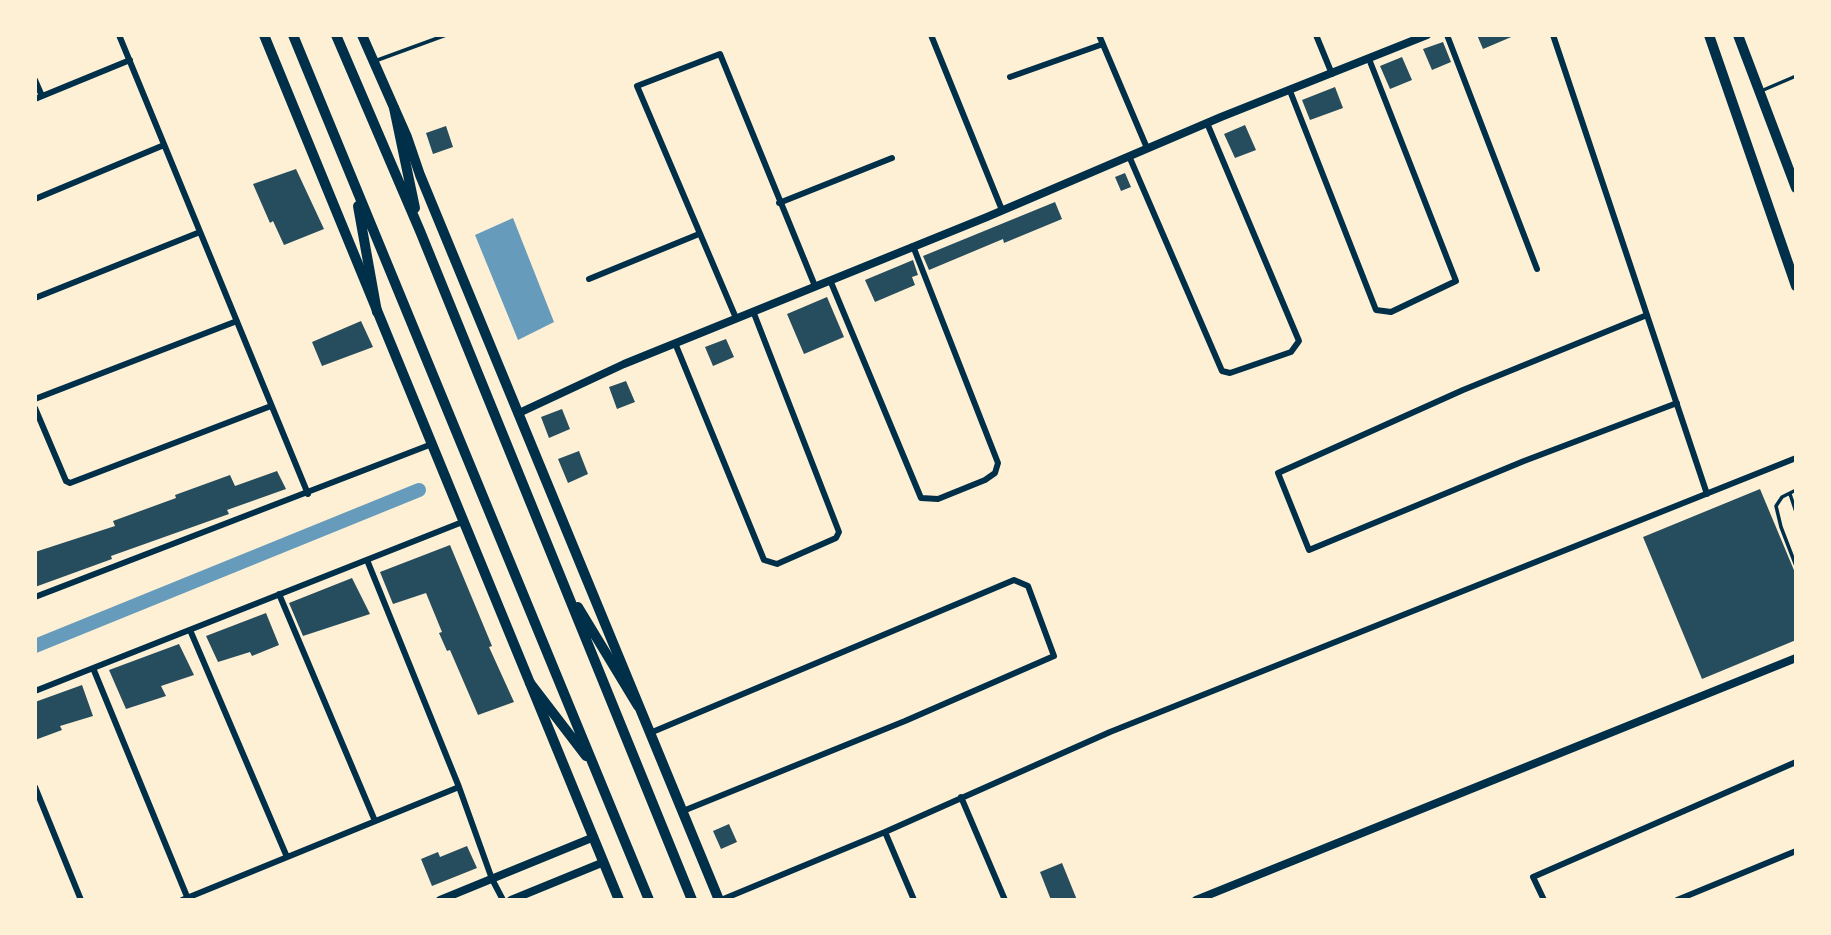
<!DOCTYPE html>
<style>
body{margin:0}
#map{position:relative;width:1831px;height:935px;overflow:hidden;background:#fdf0d5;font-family:Mulish,sans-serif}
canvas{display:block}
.frame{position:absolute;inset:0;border:37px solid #fdf0d5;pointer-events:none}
</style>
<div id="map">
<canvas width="1831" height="935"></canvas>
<div class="frame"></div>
</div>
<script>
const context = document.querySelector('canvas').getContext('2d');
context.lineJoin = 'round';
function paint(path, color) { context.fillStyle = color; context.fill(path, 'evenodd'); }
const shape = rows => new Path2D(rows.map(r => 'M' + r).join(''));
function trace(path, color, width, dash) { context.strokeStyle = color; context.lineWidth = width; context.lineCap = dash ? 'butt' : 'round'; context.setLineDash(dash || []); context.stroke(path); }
const water = shape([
 [513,218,554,322,518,340,475,235]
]);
const canal = shape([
 [35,646,419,490]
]);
const building = shape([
 [1477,35,1516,35,1483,49],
 [1443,42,1451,62,1432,70,1423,49],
 [1402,57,1412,80,1390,89,1380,66],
 [1335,87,1343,108,1310,120,1302,100],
 [1245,125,1256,150,1235,158,1224,134],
 [446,126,453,147,433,154,426,133],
 [296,169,324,229,284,245,273,221,270,223,253,184],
 [1125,173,1131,187,1121,191,1115,177],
 [1055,202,1062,219,1004,243,1003,239,929,270,923,256],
 [913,260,918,275,912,277,915,285,875,302,865,280],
 [827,297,844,337,804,354,787,314],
 [361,321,373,347,322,366,312,342],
 [726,339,734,357,713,366,705,347],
 [626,381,635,402,617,409,609,387],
 [562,409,570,429,549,438,541,417],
 [579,451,588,474,568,483,558,459],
 [277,471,286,489,227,510,229,514,111,556,112,559,35,587,35,552,115,526,113,521,176,498,175,495,230,475,235,486],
 [1760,489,1796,575,1796,640,1702,679,1643,537],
 [450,545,492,646,489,647,514,702,478,715,450,650,447,651,439,633,442,632,426,593,393,604,380,572],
 [352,578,370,614,303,636,289,603],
 [266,613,279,645,252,656,250,652,218,662,206,636],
 [179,644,194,675,161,686,166,696,126,709,109,670],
 [82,685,93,716,60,726,62,730,35,740,35,702],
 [729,824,737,842,721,849,713,831],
 [467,846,477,868,432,886,421,859,438,852,440,857],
 [1062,863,1077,900,1051,900,1040,872]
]);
const service = shape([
 [375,61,446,35],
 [1761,91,1796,76],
 [1796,490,1782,497,1776,506,1781,527,1796,566],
 [1790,494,1796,512]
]);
const minor = shape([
 [119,35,308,494],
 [931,35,1002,210],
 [1099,35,1147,148],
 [1316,35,1332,74],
 [1447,35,1537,269],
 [1553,35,1707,494],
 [1010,77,1103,44],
 [35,80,42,96],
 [1290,91,1376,310,1391,312,1456,281,1369,59],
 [35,99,130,60],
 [1129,156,1222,371,1230,373,1291,352,1299,341,1207,123],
 [35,199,164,145],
 [779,203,892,158],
 [589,279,699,234],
 [830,280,921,498,938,499,985,480,995,473,998,463,913,246],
 [35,298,200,232],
 [1647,315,1463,390,1278,473,1309,550,1524,461,1677,403],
 [736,318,637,86,720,54,815,286],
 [675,343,764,560,777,564,836,538,839,532,753,311],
 [35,399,237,321],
 [35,408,66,481,70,483,271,406],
 [367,560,459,787,492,879,503,900],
 [279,594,375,821],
 [35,597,432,444],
 [190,630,287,857],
 [93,668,188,899],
 [35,691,465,521],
 [650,733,1014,580,1028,586,1054,656,905,721,683,811],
 [35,787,81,900],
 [961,797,1005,900],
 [885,832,914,900],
 [182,900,459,787],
 [721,900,885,832,1110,732,1796,458],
 [1544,900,1533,877,1796,762],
 [1677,900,1796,851]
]);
const tertiary = shape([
 [519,413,624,364,987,217,1221,117,1427,35],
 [440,900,594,837],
 [511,900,604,862],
 [1196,900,1796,658]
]);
const primary = shape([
 [264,35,619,900],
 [362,35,407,137,420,175,719,900],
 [1709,35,1796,286],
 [1738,35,1796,188]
]);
const trunk = shape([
 [293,35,649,900],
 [336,35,420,231,692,900],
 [394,108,415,208],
 [358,206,377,312],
 [578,607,638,706],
 [530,683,586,756]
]);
paint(water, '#669bbc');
trace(canal, '#669bbc', 14);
paint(building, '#264d5e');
trace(service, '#003049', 3.5);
trace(minor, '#003049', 6);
trace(tertiary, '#003049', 8);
trace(primary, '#003049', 10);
trace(trunk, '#003049', 10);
</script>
